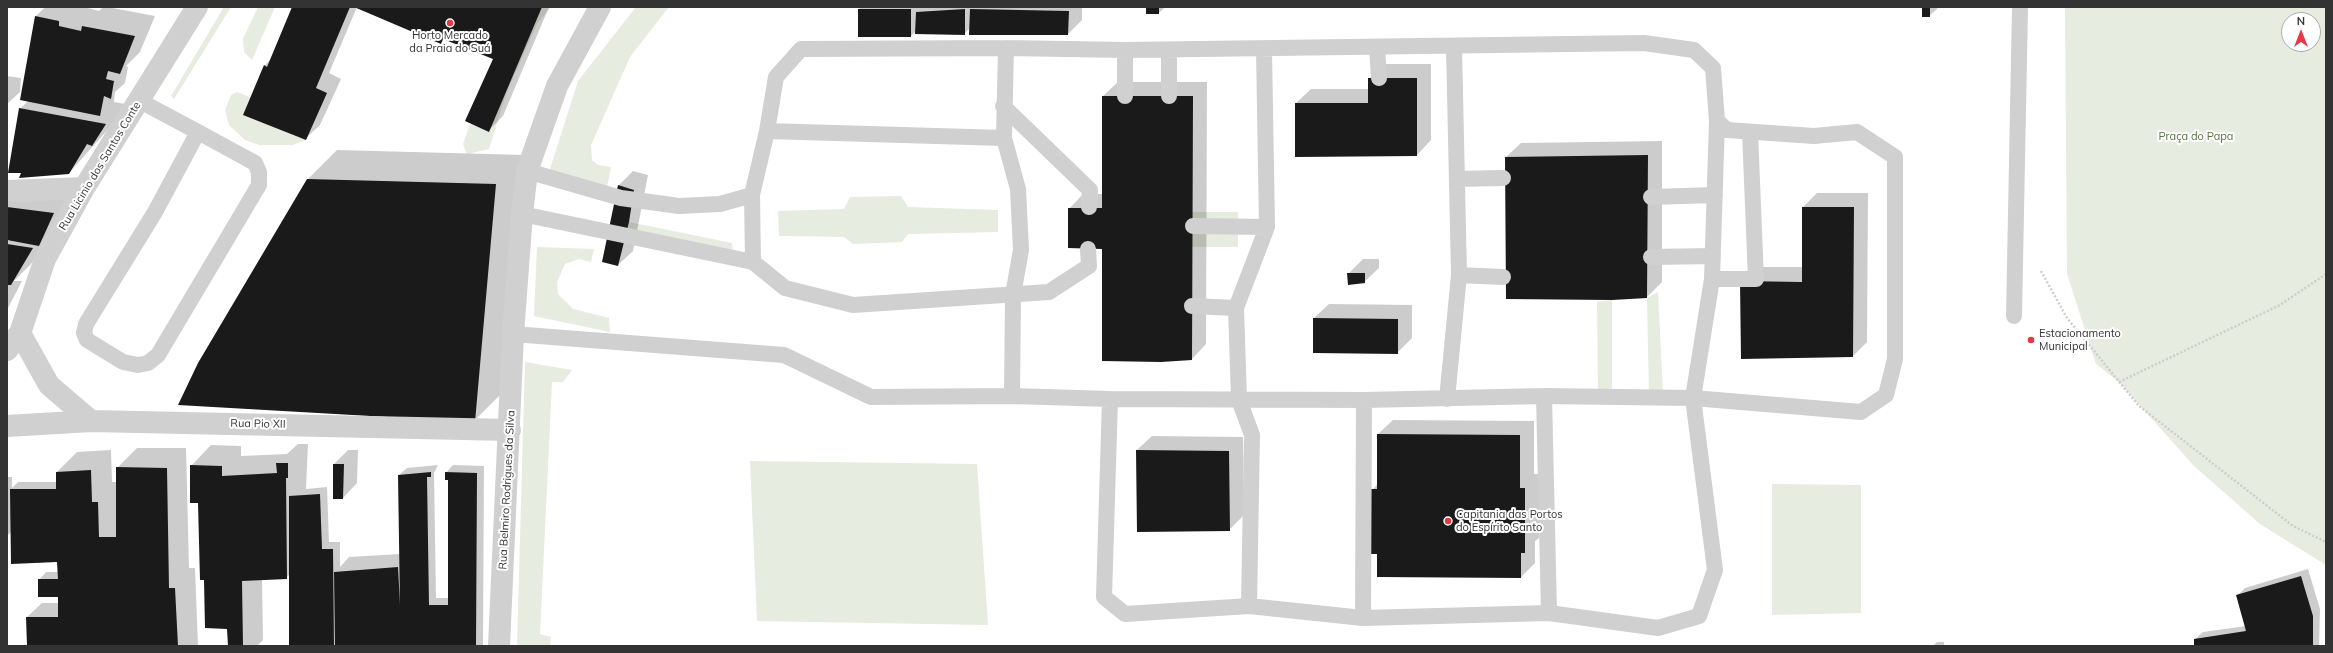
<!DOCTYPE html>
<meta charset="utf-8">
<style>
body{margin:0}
#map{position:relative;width:2333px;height:653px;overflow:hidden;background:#fff;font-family:Mulish,sans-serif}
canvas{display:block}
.frame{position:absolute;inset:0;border:8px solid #333;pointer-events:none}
.north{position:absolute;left:2281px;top:12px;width:40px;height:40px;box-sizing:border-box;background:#fff;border:1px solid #adadad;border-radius:50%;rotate:0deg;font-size:11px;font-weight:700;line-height:16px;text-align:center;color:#333}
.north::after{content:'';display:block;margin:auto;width:14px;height:18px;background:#e63946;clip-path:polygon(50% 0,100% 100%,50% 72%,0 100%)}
</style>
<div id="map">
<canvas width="2333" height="653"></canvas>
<div class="frame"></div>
<div class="north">N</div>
</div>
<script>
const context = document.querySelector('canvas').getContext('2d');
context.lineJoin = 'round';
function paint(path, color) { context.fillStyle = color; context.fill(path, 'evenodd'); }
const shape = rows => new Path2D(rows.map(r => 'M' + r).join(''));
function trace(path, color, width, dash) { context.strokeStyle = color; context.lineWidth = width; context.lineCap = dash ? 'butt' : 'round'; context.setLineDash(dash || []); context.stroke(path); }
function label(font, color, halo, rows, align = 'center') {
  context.font = font + ' Mulish,sans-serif'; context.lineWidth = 4; context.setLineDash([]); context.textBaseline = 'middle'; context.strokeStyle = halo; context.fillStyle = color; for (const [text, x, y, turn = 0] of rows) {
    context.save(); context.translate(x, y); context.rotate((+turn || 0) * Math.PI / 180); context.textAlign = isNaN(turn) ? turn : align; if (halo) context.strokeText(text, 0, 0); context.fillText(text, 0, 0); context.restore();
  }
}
const green = shape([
 [224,7,231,7,174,99,171,96],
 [258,7,275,7,252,60,244,52,243,39],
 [540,7,551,7,537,24,506,94,489,149,467,154,463,144,470,124,489,131],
 [636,7,669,7,630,57,591,145,592,160,598,165,611,167,606,192,549,172,578,81],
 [2065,7,2326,7,2326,565,2260,524,2194,466,2119,382,2096,364,2067,274],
 [2289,20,2313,20,2313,44,2289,44],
 [237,92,250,97,244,114,300,138,323,93,326,95,306,140,293,145,259,145,245,140,229,125,225,110,231,95],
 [901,196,908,207,998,210,998,232,908,234,902,242,853,244,844,237,779,236,778,211,844,209,850,197],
 [1192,212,1238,212,1238,247,1192,247],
 [629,222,732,243,733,251,627,234],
 [537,247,594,249,591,262,579,259,565,264,557,282,558,294,573,309,609,318,610,332,534,316],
 [1658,292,1663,395,1649,396,1647,298],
 [1612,300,1612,395,1598,394,1597,302],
 [525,362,572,370,563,382,552,382,540,634,551,637,550,646,517,646],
 [750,461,977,464,988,625,757,621],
 [1772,484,1861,485,1861,613,1772,615]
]);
const shadow = shape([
 [45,7,84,7,99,11,103,7,107,7,155,16,140,52,126,66,128,67,125,83,115,92,114,102,125,104,112,125,69,173,22,172,20,109,28,101,30,52,36,16],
 [293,7,549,7,503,116,488,131,494,59,445,38,440,43,357,7,329,73,341,79,320,125,305,139,245,114,265,65,272,58],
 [861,7,1082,7,1082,20,1068,34,970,28,964,34,917,30,911,36,859,9],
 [1147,7,1165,7,1159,13],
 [1923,7,1937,7,1937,9,1929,16],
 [1383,64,1431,64,1431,140,1417,155,1296,156,1296,103,1311,89,1369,89,1369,79],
 [7,76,21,78,20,92,7,104],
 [1118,82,1207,82,1206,344,1192,359,1103,248,1069,209,1083,194,1103,194,1103,96],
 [1662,141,1662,282,1647,297,1612,299,1506,157,1521,143],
 [337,150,525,155,503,392,474,421,308,179],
 [633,171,648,175,633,251,618,265,603,261,619,185],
 [7,189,73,194,31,264,14,281,22,281,7,310,7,242,10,240,7,239],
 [1817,193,1868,193,1867,342,1853,356,1742,358,1755,267,1803,267,1803,207],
 [1363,259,1379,259,1379,268,1364,282,1348,274],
 [1329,304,1412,305,1412,338,1397,353,1314,318],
 [1393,420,1534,421,1534,474,1539,474,1539,538,1535,541,1535,563,1521,577,1378,553,1372,490,1378,484,1378,434],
 [1152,436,1243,437,1244,515,1229,530,1138,531,1137,450],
 [298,444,308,444,306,489,327,487,329,542,340,542,340,567,349,557,400,554,399,475,407,468,438,465,434,473,436,598,449,598,449,479,446,473,453,465,484,466,483,646,290,646,290,574,286,578,262,579,263,640,257,646,229,646,228,628,205,579,199,502,191,466,211,445,241,446,241,456,287,454],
 [137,448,186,448,189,568,195,568,198,646,28,646,27,617,42,603,59,603,59,595,39,580,46,572,58,572,58,561,11,532,7,536,7,477,12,477,12,488,18,482,57,482,57,472,77,452,111,450,112,482,117,482,117,468],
 [348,450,358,450,357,483,343,498,334,464],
 [2308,569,2320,609,2319,646,2195,646,2195,639,2203,632,2246,626,2237,596,2245,588],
 [1937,642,1944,642,1944,646,1933,646]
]);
const building = shape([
 [292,7,350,7,316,88,327,93,306,140,243,115,264,65,267,67],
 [354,7,542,7,489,132,465,121,493,59,443,39,441,44],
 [1146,7,1159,7,1159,14,1146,14],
 [1922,7,1930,7,1930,17,1922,17],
 [858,9,911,9,911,37,858,37],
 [965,9,965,35,915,34,916,12],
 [970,9,1069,11,1068,35,969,35],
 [35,16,59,21,59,26,81,31,82,26,135,36,120,74,108,71,106,79,114,81,111,99,104,96,100,116,20,100],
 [1368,78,1417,78,1417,156,1295,157,1295,103,1368,103],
 [1102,96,1193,96,1192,360,1161,362,1102,361,1102,249,1068,248,1068,208,1102,208],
 [19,108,106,124,92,146,87,144,69,174,19,178,21,173,8,173],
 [1648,155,1647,298,1612,300,1506,299,1505,157],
 [307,179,496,184,475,422,178,405,198,363],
 [618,185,634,190,629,222,618,266,602,262],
 [7,207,54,213,39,246,7,240],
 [1802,207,1854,207,1853,357,1741,359,1740,281,1802,282],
 [7,244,33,248,11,285,7,285],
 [1347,273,1365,273,1365,283,1348,285],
 [1313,318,1398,319,1398,354,1313,353],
 [1377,434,1520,435,1520,488,1525,488,1525,553,1521,553,1521,578,1377,577,1377,554,1371,554,1371,489,1377,489],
 [1136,450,1229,451,1230,531,1137,532],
 [276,463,288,463,288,478,286,478,287,579,242,581,243,646,228,646,227,629,205,628,204,580,200,580,198,503,190,503,190,465,222,466,222,476,277,473],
 [333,464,344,464,343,499,333,499],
 [116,467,167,468,169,588,175,588,178,646,27,646,26,617,58,617,58,597,38,597,38,579,58,579,57,562,11,564,10,489,56,489,56,472,91,470,92,502,98,502,99,537,116,537],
 [431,472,431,477,427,477,429,605,448,605,448,480,445,480,445,472,477,473,476,646,335,646,334,572,398,567,400,605,398,475],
 [320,494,322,549,333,549,334,646,289,646,289,496],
 [2301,576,2313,616,2313,646,2194,646,2194,639,2246,631,2236,595]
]);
const path = shape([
 [2041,271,2067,318,2139,406,2293,526,2326,542],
 [2119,382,2280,305,2326,274]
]);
const service = shape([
 [1377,47,1379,78],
 [1006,48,1004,138,1018,189,1021,250,1013,295,1012,396],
 [1125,50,1125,96],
 [1169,50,1169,96],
 [140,101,198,132,255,163,259,172,259,185,158,355,148,363,138,365,123,362,87,340,84,333,86,324,155,212,198,132],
 [1003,106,1090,190,1089,207],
 [767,131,1004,138],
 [1457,179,1503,178],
 [752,195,753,262],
 [1651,197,1715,195],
 [522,214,753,262,785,288,853,305,1049,292,1089,266,1088,249],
 [1193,226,1267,227],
 [1651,257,1713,256],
 [1459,275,1503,277],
 [1712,279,1756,279,1750,132],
 [1192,306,1236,308],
 [2014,316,2020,7],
 [513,334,784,355,871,397,1012,396,1110,399,1364,400,1544,396,1693,398,1861,412,1886,395,1895,359,1895,157,1857,132,1814,136,1727,130,1717,121,1713,68,1694,50,1644,43,1125,50,1006,48,801,49,776,77,767,131,752,195,720,204,679,206,621,198,527,171],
 [1544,396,1549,613],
 [1110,399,1104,597,1125,614,1249,606,1363,618,1549,613,1658,628,1699,616,1715,570,1693,398,1712,279,1717,121],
 [1447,399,1459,275,1454,46],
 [1249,606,1252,435,1239,400,1236,308,1267,227,1264,49],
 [1363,618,1364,400]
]);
const minor = shape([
 [7,191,84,188],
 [20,333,49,385,91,421],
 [7,350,20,333,45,259,84,188,197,7],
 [7,426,91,421,510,430],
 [499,646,513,334,522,214,527,171,557,86,600,7]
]);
const markers = [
 [450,23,4,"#e63946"],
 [2031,340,4,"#e63946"],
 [1448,521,4,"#e63946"]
];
const poiNames = [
 ["Horto Mercado",450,36,"center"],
 ["da Praia do Suá",450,49,"center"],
 ["Estacionamento",2039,334],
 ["Municipal",2039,347],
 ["Capitania das Portos",1456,515],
 ["do Espírito Santo",1456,528]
];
const parkNames = [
 ["Praça do Papa",2196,137]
];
const streetNames = [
 ["Rua Licinio dos Santos Conte",100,166,-59],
 ["Rua Pio XII",258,424,1],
 ["Rua Belmiro Rodrigues da Silva",507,490,-87]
];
paint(green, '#e6ecdf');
paint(shadow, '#0003');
paint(building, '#1a1a1a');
trace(path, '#cdcdcd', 2.5, [2, 2]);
trace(service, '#d0d0d0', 16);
trace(minor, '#d0d0d0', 22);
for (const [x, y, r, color] of markers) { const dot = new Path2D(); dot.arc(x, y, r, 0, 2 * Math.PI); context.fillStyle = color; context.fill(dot); trace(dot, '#fff', 1.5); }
label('11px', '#333', '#fff', poiNames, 'left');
label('11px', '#56703f', '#fff', parkNames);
label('11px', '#333', '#fff', streetNames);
</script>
